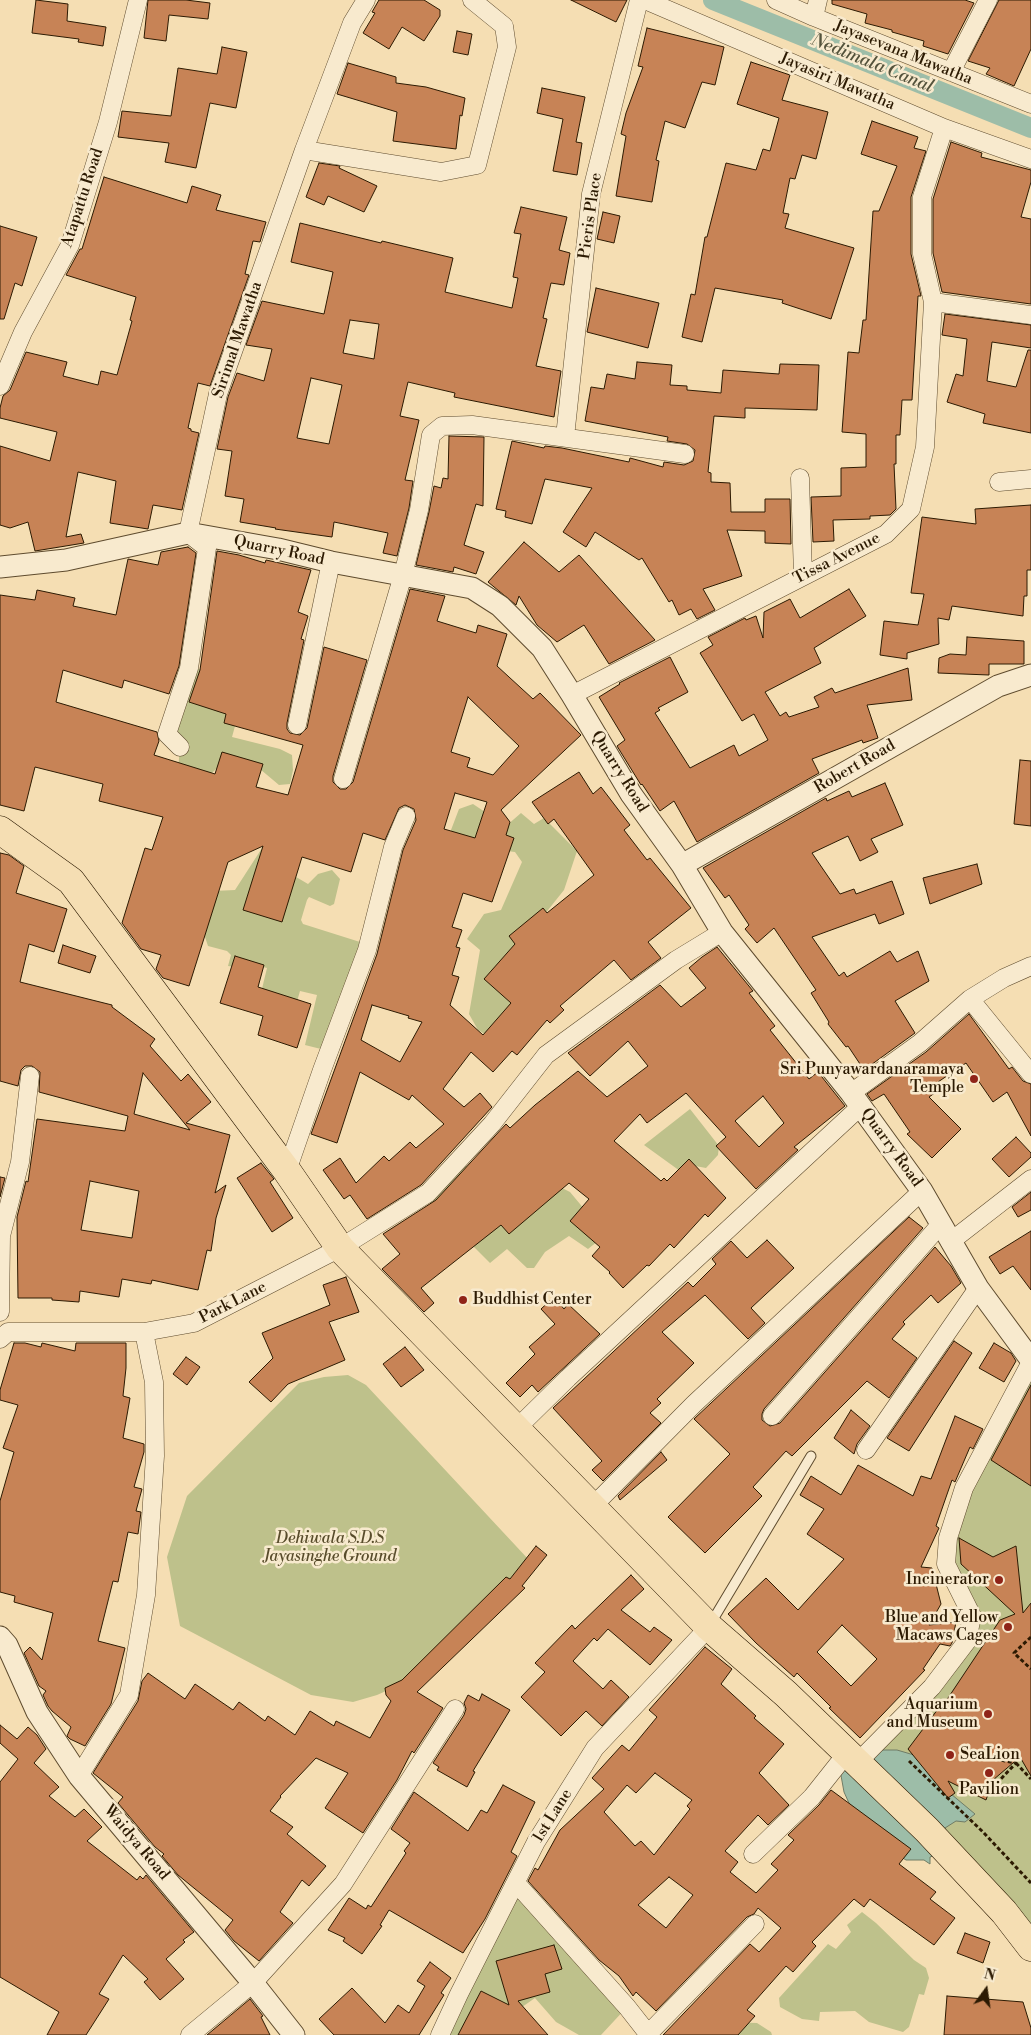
<!DOCTYPE html>
<style>
body{margin:0}
#map{position:relative;width:1031px;height:2035px;overflow:hidden;background:#f5deb3;font-family:"Libre Bodoni",serif}
canvas{display:block}
.north{position:absolute;left:961px;top:1965px;width:50px;height:50px;-webkit-text-stroke:4px #f8eace;paint-order:stroke;rotate:14deg;font-size:14px;font-weight:700;line-height:20px;text-align:center;color:#2c1a02}
.north::after{content:'';display:block;margin:auto;width:18px;height:22px;background:#2c1a02;clip-path:polygon(50% 0,100% 100%,50% 72%,0 100%)}
</style>
<div id="map">
<canvas width="1031" height="2035"></canvas>
<div class="north">N</div>
</div>
<script>
const context = document.querySelector('canvas').getContext('2d');
context.lineJoin = 'round';
function paint(path, color) { context.fillStyle = color; context.fill(path, 'evenodd'); }
const shape = rows => new Path2D(rows.map(r => 'M' + r).join(''));
function trace(path, color, width, dash) { context.strokeStyle = color; context.lineWidth = width; context.lineCap = dash ? 'butt' : 'round'; context.setLineDash(dash || []); context.stroke(path); }
function label(font, color, halo, rows, align = 'center') {
  context.font = font + ' "Libre Bodoni",serif'; context.lineWidth = 5; context.setLineDash([]); context.textBaseline = 'middle'; context.strokeStyle = halo; context.fillStyle = color; for (const [text, x, y, turn = 0] of rows) {
    context.save(); context.translate(x, y); context.rotate((+turn || 0) * Math.PI / 180); context.textAlign = isNaN(turn) ? turn : align; if (halo) context.strokeText(text, 0, 0); context.fillText(text, 0, 0); context.restore();
  }
}
const green = shape([
 [189,668,231,672,243,697,232,737,280,749,292,755,293,770,290,784,279,785,254,764,218,767,202,783,178,770,180,747,167,734],
 [473,804,506,826,521,813,534,824,544,818,577,851,564,890,520,945,542,975,493,1039,478,1030,469,1014,480,950,467,939,484,914,501,910,522,862,515,852,482,848,446,851,451,830,459,809],
 [264,845,269,861,308,884,318,874,332,870,340,879,334,904,330,906,309,897,307,900,301,920,303,924,360,942,367,950,329,1051,305,1045,317,995,300,991,296,1005,260,997,267,968,237,960,235,967,228,966,231,955,227,951,208,946,205,937,195,926,214,891,235,890],
 [690,1109,719,1146,718,1155,706,1168,690,1165,680,1171,644,1145],
 [460,1159,494,1195,562,1188,570,1192,595,1222,598,1241,588,1249,569,1236,545,1252,534,1268,527,1268,507,1249,490,1263,424,1197],
 [1031,1362,1031,1947,857,1763,966,1641,962,1598,948,1538],
 [348,1375,366,1385,529,1560,404,1683,377,1695,353,1702,311,1695,180,1626,167,1557,187,1496,299,1383,324,1377],
 [516,1883,627,2007,601,2035,579,2035,556,2022,535,1998,512,2014,497,2035,440,2035],
 [862,1912,876,1923,914,1960,926,1968,929,1978,924,1995,919,1994,909,2027,903,2032,869,2022,855,2011,820,2012,819,2021,802,2019,780,2007,779,1998,828,1944,836,1949,851,1932,847,1925],
 [727,2022,757,2023,771,2032,772,2035,713,2035]
]);
const water = shape([
 [881,1750,897,1750,914,1755,945,1789,975,1814,965,1822,956,1821,945,1828,941,1853,930,1857,930,1864,924,1860,906,1860,890,1850,853,1812,844,1792,840,1770,881,1750]
]);
const canal = shape([
 [713,0,1031,128]
]);
const building = shape([
 [36,0,68,4,67,21,106,27,103,46,78,42,79,39,32,33,36,0],
 [148,0,186,0,210,3,208,19,169,15,166,41,144,38,148,0],
 [379,0,424,0,440,10,440,16,424,41,402,27,389,49,363,33,375,13,372,12,379,0],
 [571,0,627,0,616,22,571,0],
 [832,0,965,0,974,3,948,54,923,46,924,41,892,32,892,30,865,23,867,14,832,4,832,0],
 [999,0,1031,0,1031,49,1014,86,986,74,990,68,968,61,999,0],
 [647,28,724,47,715,85,702,82,685,128,665,121,656,160,659,161,652,202,616,196,626,136,621,134,626,113,643,67,638,66,647,28],
 [457,31,472,34,468,55,453,52,457,31],
 [222,47,247,52,236,108,210,103,196,168,165,162,169,143,118,137,122,111,171,116,178,68,217,74,222,47],
 [751,62,790,75,782,100,828,112,816,159,802,155,795,179,790,178,783,213,789,214,785,228,854,248,831,319,782,303,783,300,715,288,702,342,682,337,691,294,695,295,705,237,707,237,726,163,756,170,763,149,770,151,779,118,737,104,751,62],
 [348,63,396,77,396,83,426,87,465,98,462,116,460,115,456,149,393,141,397,112,337,94,348,63],
 [542,88,585,97,576,142,582,143,577,175,553,171,563,119,537,113,542,88],
 [872,121,918,137,914,148,926,151,911,197,911,254,921,296,918,296,912,400,902,400,900,435,896,435,896,464,894,464,896,509,890,515,870,516,870,519,833,520,834,541,813,542,811,497,841,496,841,468,866,467,866,434,842,432,848,352,859,353,863,320,866,320,873,211,879,211,897,166,861,154,872,121],
 [951,142,982,153,981,157,1031,170,1031,182,1021,217,1031,219,1031,304,942,292,933,253,933,199,951,142],
 [319,163,340,166,339,168,377,186,364,212,328,196,324,205,306,197,319,163],
 [104,177,187,203,192,186,221,195,216,210,266,222,260,242,253,241,245,274,249,275,210,386,198,383,188,428,191,429,191,431,199,433,182,510,153,505,148,529,110,523,116,481,78,472,66,537,81,534,84,543,35,551,28,522,10,528,0,525,0,446,50,461,57,432,0,418,0,408,3,396,10,390,26,352,67,362,63,376,98,385,101,371,117,375,132,321,130,320,136,297,66,275,80,249,82,249,104,177],
 [521,207,567,217,559,250,570,253,564,285,551,283,543,318,547,319,536,366,561,371,554,417,454,397,455,393,408,382,400,416,419,420,405,480,413,481,409,508,397,556,383,553,388,533,334,522,332,537,275,529,276,528,240,522,244,499,225,496,232,451,217,449,228,397,237,373,264,381,272,349,246,345,262,301,324,314,333,272,291,262,300,223,381,243,382,241,453,258,445,292,512,308,518,278,513,277,521,234,514,233,521,207],
 [350,320,379,324,374,359,343,353,350,320],
 [311,378,342,385,329,444,297,438,311,378],
 [603,212,620,216,614,243,597,239,603,212],
 [0,226,37,237,22,286,15,283,4,319,0,319,0,226],
 [596,288,659,303,648,348,587,332,596,288],
 [945,314,1031,325,1031,348,992,342,987,381,1016,387,1028,350,1031,350,1031,433,983,423,985,414,947,402,956,374,963,376,967,339,942,335,945,314],
 [637,362,672,365,670,385,687,386,687,390,721,393,723,370,779,374,780,364,819,365,817,410,745,408,745,418,714,416,708,472,711,473,711,482,730,483,731,512,765,512,765,499,790,499,791,544,765,543,765,531,727,530,742,576,703,589,715,610,697,619,691,609,679,615,672,600,669,602,642,558,639,560,595,532,586,547,563,532,592,488,545,479,532,524,505,517,506,511,496,509,512,441,544,448,545,446,562,448,629,462,630,458,663,467,664,462,684,465,693,461,695,450,687,444,667,441,668,437,585,421,591,387,604,389,607,374,635,379,637,362],
 [449,436,484,437,483,506,476,504,464,545,484,552,476,574,454,567,453,572,416,565,429,512,434,486,441,488,443,478,448,479,449,436],
 [1031,505,1031,570,1027,570,1027,596,1024,596,1023,616,952,606,949,620,938,618,939,644,907,653,907,659,880,655,884,621,918,625,924,594,911,593,922,517,976,524,975,509,1031,505],
 [524,542,559,572,579,555,655,640,609,664,584,625,557,642,537,625,519,596,516,605,488,582,524,542],
 [188,547,196,553,179,666,169,694,124,680,122,688,63,670,56,702,157,732,159,741,154,755,215,774,222,752,263,764,256,787,288,795,303,745,224,723,226,714,189,702,200,670,217,551,239,555,265,563,266,560,311,570,298,612,308,616,301,639,304,640,287,723,287,729,290,733,300,735,307,728,324,647,367,660,333,776,333,782,340,789,346,789,353,782,410,589,445,596,437,621,476,633,478,625,507,634,497,666,533,699,540,693,581,735,501,810,510,822,506,835,514,838,492,902,463,893,452,927,462,930,456,947,460,948,452,975,459,977,450,1005,483,1035,511,1003,484,979,515,944,509,936,543,908,547,913,594,875,554,819,548,824,532,802,579,772,593,794,601,787,630,825,624,830,647,860,650,858,691,908,648,942,661,958,631,980,614,960,560,1006,564,1010,550,1023,547,1020,517,1055,512,1051,493,1072,471,1052,443,1089,464,1107,480,1093,492,1107,421,1185,367,1219,350,1195,344,1199,323,1170,340,1158,356,1183,384,1156,389,1161,410,1142,416,1148,444,1124,412,1095,409,1100,360,1072,337,1143,311,1134,377,954,403,850,416,820,414,809,405,805,399,808,385,840,363,833,351,872,302,857,282,922,243,910,263,846,228,862,189,986,163,978,156,969,161,955,141,949,122,923,145,848,152,850,163,817,99,801,103,784,35,767,24,811,0,805,0,595,35,600,37,590,75,598,73,606,116,615,128,559,158,565,161,552,188,547],
 [468,697,519,746,493,775,467,767,470,758,451,752,468,697],
 [455,793,487,802,475,838,444,829,455,793],
 [372,1005,409,1016,408,1018,422,1022,400,1062,361,1040,372,1005],
 [849,589,866,616,814,648,821,663,765,692,780,716,786,712,789,717,819,707,814,697,832,688,835,693,908,668,912,700,867,705,878,738,863,743,862,740,812,759,819,773,697,842,674,801,660,811,642,784,641,785,617,746,625,740,599,697,620,684,619,683,670,657,688,692,658,708,660,710,655,713,690,768,734,745,739,756,768,740,754,714,742,721,700,653,713,645,708,637,745,618,746,620,756,616,763,638,764,612,790,599,800,618,849,589],
 [967,637,1024,641,1024,664,989,664,989,675,938,673,939,658,950,654,966,655,967,637],
 [1020,760,1031,761,1031,826,1014,824,1020,760],
 [885,783,903,825,871,839,878,852,860,861,848,836,812,853,840,894,854,889,856,894,892,881,904,914,879,924,875,914,812,937,839,976,844,972,847,977,890,951,897,962,918,951,929,981,895,1001,915,1033,864,1070,848,1046,846,1047,828,1024,829,1022,811,993,816,990,774,928,757,943,745,929,749,925,729,895,725,898,703,868,826,798,827,801,849,791,852,797,885,783],
 [0,853,9,855,24,866,16,893,67,909,54,952,29,944,20,982,112,1005,112,1007,155,1039,150,1046,181,1081,188,1074,211,1102,186,1123,230,1135,215,1193,226,1185,216,1218,211,1251,207,1250,198,1290,152,1280,151,1284,122,1279,119,1297,80,1291,79,1302,52,1300,52,1298,18,1298,17,1217,26,1181,28,1182,37,1119,125,1131,128,1116,39,1092,40,1072,32,1066,25,1066,21,1070,18,1086,0,1081,0,853],
 [143,1073,185,1124,190,1130,134,1114,143,1073],
 [90,1181,139,1191,132,1238,81,1230,90,1181],
 [977,864,982,884,930,904,923,878,977,864],
 [63,945,96,956,90,973,58,963,63,945],
 [717,947,753,991,749,993,775,1026,770,1030,809,1079,818,1072,845,1106,794,1147,798,1150,756,1189,716,1146,726,1137,686,1093,647,1123,640,1114,614,1141,661,1181,664,1178,667,1181,689,1159,726,1198,708,1217,705,1214,674,1248,670,1244,649,1266,647,1265,623,1288,609,1273,610,1272,592,1256,600,1247,570,1221,589,1199,569,1183,509,1234,501,1225,421,1288,434,1303,424,1312,382,1269,400,1254,383,1234,436,1200,506,1124,510,1128,535,1105,578,1071,607,1097,648,1066,628,1041,590,1076,568,1053,660,985,681,1007,706,988,689,968,702,957,717,947],
 [763,1096,784,1123,759,1147,735,1121,763,1096],
 [235,956,264,965,258,987,311,1004,297,1048,258,1035,263,1016,220,1003,235,956],
 [969,1014,1009,1069,1012,1067,1023,1081,1031,1084,1031,1136,1007,1092,993,1102,966,1063,938,1082,942,1088,929,1097,961,1129,932,1158,907,1134,910,1132,884,1094,872,1101,867,1094,926,1052,969,1014],
 [1016,1137,1031,1153,1031,1157,1009,1177,992,1159,1016,1137],
 [261,1163,274,1179,270,1182,293,1218,272,1232,237,1178,261,1163],
 [0,1177,5,1178,0,1197,0,1177],
 [1031,1192,1031,1210,1018,1217,1012,1207,1031,1192],
 [909,1217,923,1228,764,1409,762,1414,762,1420,770,1426,780,1423,935,1247,951,1266,961,1283,938,1303,931,1295,903,1322,905,1324,892,1339,917,1358,889,1398,867,1381,792,1456,786,1451,753,1487,762,1496,705,1553,668,1517,730,1454,694,1419,909,1217],
 [1031,1231,1031,1290,1013,1266,1000,1274,989,1257,1031,1231],
 [767,1240,794,1268,751,1308,765,1323,748,1339,705,1295,662,1332,694,1363,657,1399,661,1403,650,1413,661,1423,603,1481,592,1470,602,1461,553,1408,688,1282,693,1287,716,1264,712,1259,731,1241,747,1258,767,1240],
 [346,1277,359,1312,329,1322,345,1360,288,1384,271,1402,249,1382,273,1358,262,1333,330,1305,323,1285,346,1277],
 [554,1297,564,1309,568,1304,600,1334,538,1392,532,1385,520,1397,506,1383,535,1354,529,1347,555,1324,541,1309,554,1297],
 [954,1341,972,1353,909,1451,887,1438,954,1341],
 [14,1343,25,1343,41,1347,42,1343,75,1351,76,1343,126,1343,126,1368,123,1396,130,1398,123,1438,144,1444,144,1452,134,1487,142,1489,136,1511,141,1512,138,1534,128,1532,118,1582,113,1581,98,1641,125,1648,111,1704,85,1746,70,1739,67,1736,71,1727,52,1711,48,1706,43,1695,46,1691,39,1686,24,1653,30,1647,42,1660,53,1613,14,1602,15,1596,0,1592,0,1501,14,1452,3,1448,18,1405,0,1400,0,1390,14,1343],
 [994,1343,1011,1353,1016,1361,1004,1382,979,1368,994,1343],
 [405,1347,424,1370,401,1387,383,1364,405,1347],
 [186,1357,200,1367,187,1385,173,1374,186,1357],
 [1031,1385,1031,1486,991,1460,1031,1385],
 [851,1410,870,1426,857,1444,854,1454,834,1438,851,1410],
 [955,1416,983,1429,973,1449,970,1447,955,1482,952,1480,936,1526,939,1528,921,1567,932,1568,941,1604,929,1625,956,1622,952,1643,950,1646,940,1644,923,1669,925,1670,860,1738,829,1708,831,1707,797,1673,794,1677,756,1643,728,1614,766,1578,798,1610,844,1559,807,1534,824,1509,800,1495,811,1476,841,1495,858,1465,913,1496,921,1476,931,1479,955,1416],
 [842,1625,877,1659,851,1686,817,1652,842,1625],
 [661,1452,667,1460,620,1500,618,1496,661,1452],
 [959,1538,993,1557,1016,1546,1023,1613,1031,1603,1031,1776,1020,1757,993,1780,986,1800,948,1781,955,1793,948,1798,908,1749,941,1705,940,1710,1000,1620,1015,1614,961,1564,959,1538],
 [536,1546,547,1555,522,1586,525,1588,417,1692,443,1708,414,1753,412,1751,397,1780,363,1833,325,1808,348,1773,316,1758,280,1796,281,1797,270,1811,293,1827,287,1834,326,1866,309,1886,302,1880,280,1912,293,1923,259,1961,234,1941,225,1930,233,1920,178,1875,162,1856,164,1854,155,1847,118,1803,123,1797,93,1773,138,1701,142,1681,148,1673,185,1699,195,1684,233,1710,239,1702,265,1721,268,1716,295,1735,310,1711,334,1726,336,1721,370,1738,391,1701,386,1695,385,1688,402,1680,506,1577,510,1579,536,1546],
 [631,1575,644,1589,621,1610,650,1632,654,1627,672,1640,650,1665,608,1629,597,1641,594,1638,573,1661,603,1689,611,1680,629,1697,602,1726,586,1711,561,1736,521,1697,545,1672,535,1663,572,1625,575,1629,631,1575],
 [705,1647,732,1669,721,1684,756,1716,754,1718,784,1744,759,1773,789,1805,768,1825,758,1815,725,1851,738,1862,730,1872,756,1893,778,1870,771,1864,794,1840,788,1835,819,1805,831,1790,911,1849,899,1864,936,1892,930,1899,955,1918,934,1945,870,1899,864,1907,854,1899,812,1942,816,1946,793,1972,786,1966,747,2010,755,2016,738,2035,663,2035,750,1944,759,1952,781,1928,758,1908,754,1914,747,1917,656,2011,636,1992,633,1996,619,1976,599,1960,528,1881,535,1868,538,1870,560,1830,604,1789,592,1778,622,1745,629,1751,657,1717,649,1710,705,1647],
 [655,1773,692,1800,687,1806,690,1809,654,1855,641,1841,635,1846,604,1812,627,1785,636,1793,655,1773],
 [669,1877,693,1895,666,1928,638,1905,669,1877],
 [482,1694,510,1710,473,1771,475,1772,467,1787,437,1770,439,1767,433,1763,464,1715,466,1709,464,1703,468,1695,479,1701,482,1694],
 [0,1725,17,1739,28,1727,37,1735,46,1749,34,1763,59,1787,49,1796,75,1817,84,1809,102,1827,87,1841,137,1880,140,1876,143,1879,146,1875,194,1932,183,1940,185,1942,166,1959,184,1979,160,2000,144,1982,148,1979,123,1955,99,1994,109,1999,86,2035,47,2035,59,2012,0,1977,0,1782,18,1759,0,1743,0,1725],
 [503,1785,535,1802,511,1852,517,1856,485,1919,463,1953,389,1910,380,1925,382,1926,362,1954,343,1941,345,1938,328,1930,349,1898,366,1909,368,1905,371,1907,406,1853,404,1851,410,1843,391,1829,414,1792,468,1831,481,1810,487,1813,503,1785],
 [965,1933,990,1942,983,1963,957,1953,965,1933],
 [554,1945,562,1969,545,1974,550,1992,518,2001,548,2035,458,2035,481,1991,509,2005,496,1961,554,1945],
 [430,1962,451,1978,441,1993,444,1995,419,2035,334,2035,319,2019,352,1988,385,2023,398,2005,409,2013,425,1986,417,1981,430,1962],
 [947,1996,1023,2002,1031,2028,1031,2035,944,2035,947,1996],
 [250,1999,263,2016,261,2017,270,2035,207,2035,250,1999]
]);
const path = shape([
 [1031,1637,1014,1653,1031,1669],
 [995,1759,1016,1763,998,1782],
 [909,1761,983,1832,1031,1883],
 [1016,1763,1031,1779]
]);
const service = shape([
 [711,1623,811,1456]
]);
const minor = shape([
 [645,0,944,128,1031,159],
 [776,0,814,17,1031,104],
 [814,17,818,0],
 [951,72,988,0],
 [304,150,441,172,477,165,507,47,504,26,472,0],
 [933,302,1031,315],
 [0,386,23,332,70,245,108,122,138,0],
 [565,437,591,194,639,0],
 [800,478,803,576],
 [999,482,1031,479],
 [572,695,886,534,911,509,925,447,933,302,922,254,922,197,944,128],
 [297,725,331,562],
 [180,747,167,734,189,668,207,548,188,533,218,394,304,150,352,23,366,0],
 [343,779,403,575,419,510,431,435,442,426,472,425,685,454],
 [970,999,1031,1074],
 [851,1093,920,1043,970,999,1004,978,1031,966],
 [287,1171,322,1070,367,950,393,847,406,816],
 [950,1242,1031,1179],
 [0,1312,1,1236,20,1162,30,1076],
 [0,1339,8,1332,144,1332,194,1323,340,1248,428,1193,492,1124,546,1055,676,960,722,932],
 [772,1416,940,1225],
 [516,1429,568,1378,861,1106],
 [866,1450,978,1288],
 [592,1507,694,1404,922,1191],
 [857,1763,932,1687,967,1641,972,1616,946,1564,948,1538,964,1488,1031,1362],
 [79,1776,129,1695,146,1595,155,1456,154,1382,144,1332],
 [753,1854,812,1797,847,1753],
 [516,1883,627,2007,649,2035],
 [648,2034,755,1924],
 [190,2035,253,1983,343,1884,455,1709],
 [440,2035,459,1994,536,1842,595,1748,709,1627]
]);
const tertiary = shape([
 [0,567,66,560,188,533,278,549,331,562,472,588,500,606,542,648,572,695,631,794,682,865,722,932,851,1093,922,1191,978,1288,1031,1360],
 [682,865,998,686,1031,675],
 [0,1637,7,1645,37,1712,79,1776,253,1983,294,2035]
]);
const primary = shape([
 [0,830,71,881,287,1171,340,1248,709,1627,786,1694,927,1830,1004,1912,1031,1947]
]);
const markers = [
 [974,1079,5,"#8f2418"],
 [463,1300,5,"#8f2418"],
 [999,1580,5,"#8f2418"],
 [1008,1627,5,"#8f2418"],
 [988,1714,5,"#8f2418"],
 [950,1755,5,"#8f2418"],
 [989,1773,5,"#8f2418"]
];
const streetNames = [
 ["Jayasevana Mawatha",903,53,22],
 ["Jayasiri Mawatha",837,82,23],
 ["Atapattu Road",83,198,-72],
 ["Pieris Place",591,216,-82],
 ["Sirimal Mawatha",238,340,-71],
 ["Quarry Road",279,551,12],
 ["Tissa Avenue",837,559,-27],
 ["Robert Road",855,767,-30],
 ["Quarry Road",619,772,58],
 ["Quarry Road",891,1148,54],
 ["Park Lane",233,1303,-27],
 ["1st Lane",553,1816,-58],
 ["Waidya Road",136,1843,50]
];
const poiNames = [
 ["Sri Punyawardanaramaya",964,1070],
 ["Temple",964,1088],
 ["Buddhist Center",473,1300,"left"],
 ["Incinerator",989,1580],
 ["Blue and Yellow",998,1618],
 ["Macaws Cages",998,1636],
 ["Aquarium",978,1705],
 ["and Museum",978,1723],
 ["SeaLion",960,1755,"left"],
 ["Pavilion",989,1790,"center"]
];
const parkNames = [
 ["Dehiwala S.D.S",330,1539],
 ["Jayasinghe Ground",330,1557]
];
const waterNames = [
 ["Nedimala Canal",872,64,22]
];
paint(green, '#bec18b');
paint(water, '#9dbda8');
trace(water, '#707c66', 1);
trace(canal, '#9dbda8', 20);
paint(building, '#c78356');
trace(building, '#2c1a02', 1);
trace(service, '#5e4b2e', 11);
trace(minor, '#5e4b2e', 19);
trace(tertiary, '#5e4b2e', 23);
trace(primary, '#2c1a02', 29);
trace(path, '#2c1a02', 3, [4, 2.5]);
trace(service, '#f8eace', 9);
trace(minor, '#f8eace', 18);
trace(tertiary, '#f8eace', 21);
trace(primary, '#f5deb3', 28);
for (const [x, y, r, color] of markers) { const dot = new Path2D(); dot.arc(x, y, r, 0, 2 * Math.PI); context.fillStyle = color; context.fill(dot); trace(dot, '#f8eace', 2); }
label('16px', '#2c1a02', '#f8eace', streetNames);
label('16px', '#2c1a02', '#f8eace', poiNames, 'right');
label('italic 16px', '#584c2b', '#f8eace', parkNames);
label('italic 18px', '#54533c', '#f8eace', waterNames);
</script>
